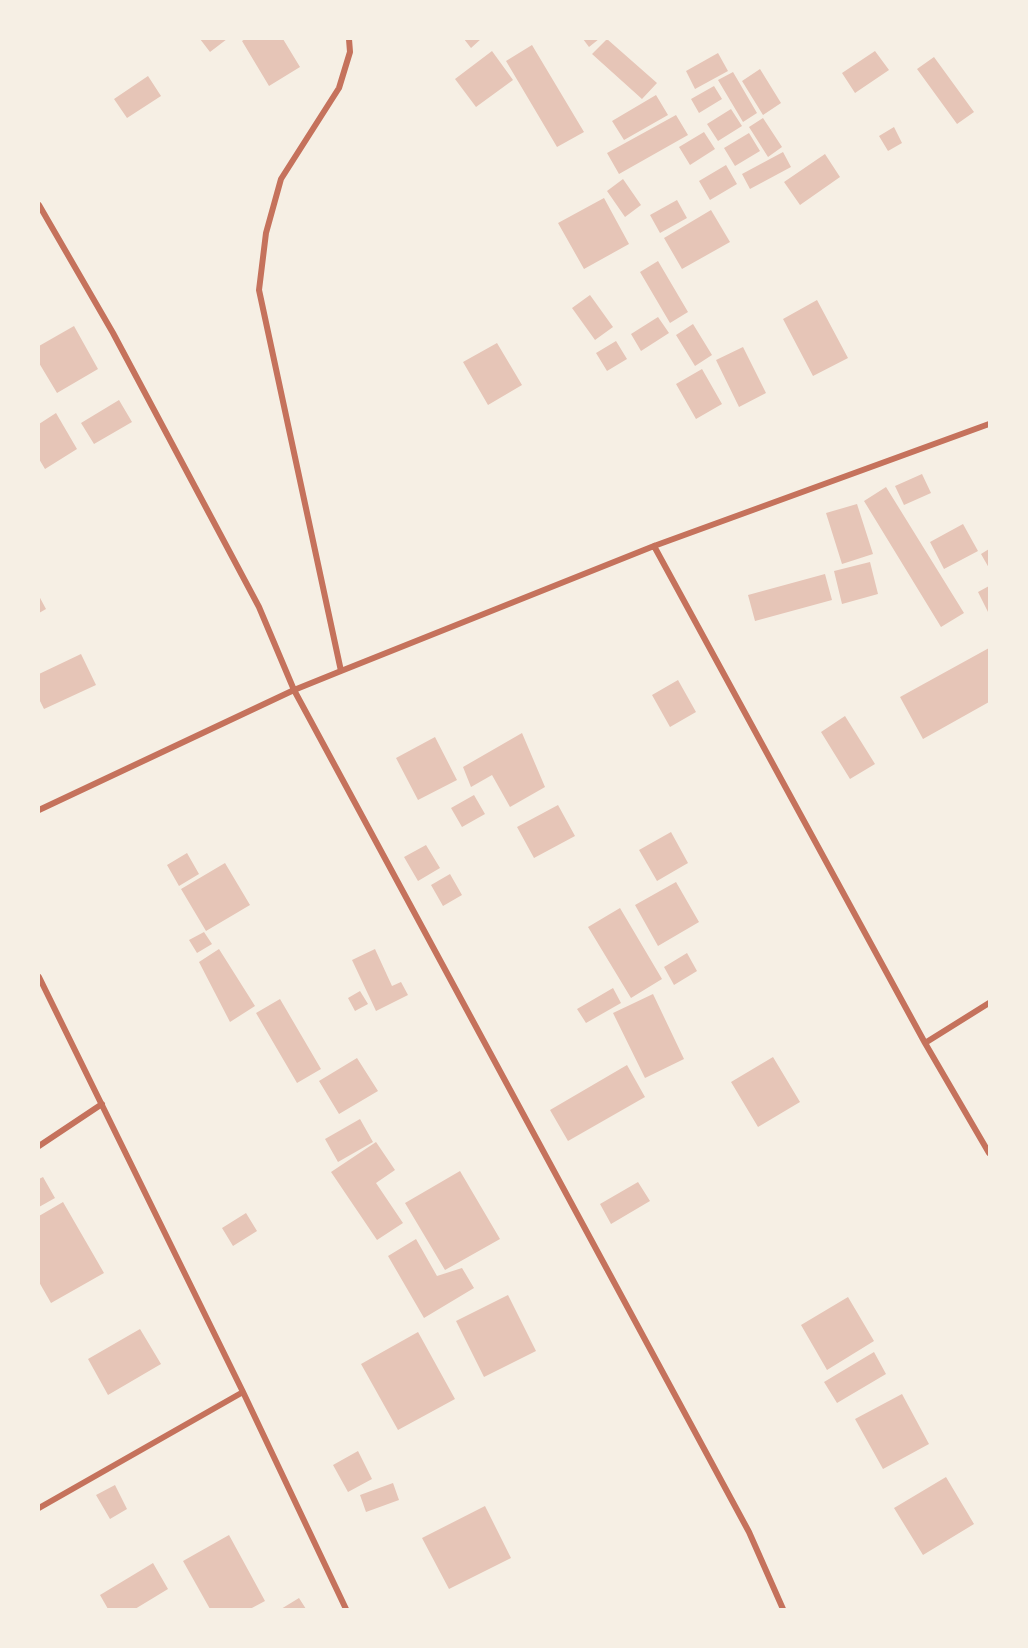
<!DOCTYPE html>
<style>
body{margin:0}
#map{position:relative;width:1028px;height:1648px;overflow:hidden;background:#f6efe4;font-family:Poppins,sans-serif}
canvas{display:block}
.frame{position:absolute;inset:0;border:40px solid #f6efe4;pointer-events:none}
</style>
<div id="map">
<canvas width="1028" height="1648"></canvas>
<div class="frame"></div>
</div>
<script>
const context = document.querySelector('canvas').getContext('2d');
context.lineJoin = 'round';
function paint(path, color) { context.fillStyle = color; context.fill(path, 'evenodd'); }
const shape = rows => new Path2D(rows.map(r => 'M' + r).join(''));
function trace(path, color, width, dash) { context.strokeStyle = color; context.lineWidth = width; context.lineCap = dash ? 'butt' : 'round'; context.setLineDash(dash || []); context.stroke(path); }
const building = shape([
 [200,39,227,39,210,52],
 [245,39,283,39,300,67,269,86,242,41],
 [464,39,481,39,471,48],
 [583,39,599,39,589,47],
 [607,39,657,83,642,99,592,54],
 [532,45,584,132,557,147,506,61],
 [492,51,513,80,476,107,455,79],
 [875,51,889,70,855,93,842,73],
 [718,53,728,71,695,89,686,71],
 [934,57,974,112,957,124,917,69],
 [760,69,781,103,763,115,742,81],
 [733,72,757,113,743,122,718,80],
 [148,76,161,96,127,118,114,99],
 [714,86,722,99,699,113,691,99],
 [656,95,668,115,624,140,612,121],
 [731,109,742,126,718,141,707,124],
 [676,115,688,135,619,174,607,153],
 [763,118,782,147,768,157,749,127],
 [894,127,902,143,888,151,879,136],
 [704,132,715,149,690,165,679,147],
 [749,133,760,151,735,166,724,148],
 [783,152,791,167,750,189,742,174],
 [825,154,840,177,800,205,784,182],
 [726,165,737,184,710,200,699,181],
 [623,179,641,205,625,217,607,191],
 [604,198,629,244,584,269,558,223],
 [677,200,687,218,660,233,650,215],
 [711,210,730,242,682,269,664,238],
 [658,261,688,312,670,323,640,272],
 [590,295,613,327,595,340,572,308],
 [817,300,848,358,813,376,783,319],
 [658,317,669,333,641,351,631,334],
 [693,324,712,355,695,366,676,335],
 [74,326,98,369,57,393,39,363,39,346],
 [616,341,627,359,607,371,596,353],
 [497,343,522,385,488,405,463,362],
 [743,347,766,393,739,407,716,360],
 [702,369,722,404,696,419,676,384],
 [119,400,132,422,94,444,81,423],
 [56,413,77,449,45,469,39,459,39,424],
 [922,474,931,493,904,505,895,486],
 [886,487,964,613,941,627,864,501],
 [857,504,873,554,842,564,826,513],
 [963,524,978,551,944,569,930,542],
 [989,549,989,568,981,554],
 [870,562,878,594,842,604,834,571],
 [825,574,832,600,755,621,748,595],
 [989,586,989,614,978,592],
 [39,596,46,609,39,613],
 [989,648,989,702,923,739,900,697],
 [81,654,96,685,44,709,39,699,39,674],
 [678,680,696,712,670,727,652,695],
 [845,716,875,764,850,779,821,732],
 [522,733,545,787,510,807,492,775,471,787,463,767],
 [435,737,457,780,418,800,396,758],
 [474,795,485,814,462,827,451,808],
 [558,805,575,836,534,858,517,827],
 [671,832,688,863,657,881,639,850],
 [426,845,440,868,418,881,404,857],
 [187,853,199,874,179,886,167,865],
 [225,863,250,905,206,931,181,889],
 [450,874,462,895,443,906,431,885],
 [676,882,699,922,658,946,635,905],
 [620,908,662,979,631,998,588,927],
 [204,932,212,944,197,953,189,940],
 [219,949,255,1006,230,1022,199,962],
 [375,949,392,986,401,982,408,995,376,1011,352,960],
 [687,953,697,971,674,985,664,967],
 [613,988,621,1003,586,1023,577,1009],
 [360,991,368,1004,355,1011,348,998],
 [653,994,684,1059,645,1078,613,1013],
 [280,999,321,1069,297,1083,256,1013],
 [773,1057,800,1102,758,1127,731,1082],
 [357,1058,378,1091,339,1114,319,1081],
 [627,1065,645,1097,568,1141,550,1110],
 [360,1119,373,1142,338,1162,325,1139],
 [376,1142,395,1170,376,1183,403,1223,377,1240,331,1172],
 [460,1171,500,1239,445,1270,405,1203],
 [43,1177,55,1198,39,1207,39,1179],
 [638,1182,650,1201,611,1224,600,1204],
 [63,1202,104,1273,51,1303,39,1282,39,1216],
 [246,1213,257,1231,233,1246,222,1228],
 [416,1239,437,1276,462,1268,474,1288,424,1318,388,1256],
 [508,1295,536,1351,484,1377,456,1321],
 [848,1297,874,1341,827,1370,801,1325],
 [140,1329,161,1364,108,1395,88,1359],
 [418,1332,455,1399,398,1430,361,1364],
 [874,1352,886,1374,837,1403,824,1382],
 [902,1394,929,1444,883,1469,855,1419],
 [358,1451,372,1479,348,1492,333,1465],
 [946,1477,974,1524,923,1555,894,1508],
 [393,1483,399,1500,366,1512,360,1495],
 [115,1485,127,1509,110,1519,96,1495],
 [485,1506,511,1558,449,1589,422,1538],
 [229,1535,265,1601,250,1609,210,1609,183,1561],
 [153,1563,168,1589,135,1609,108,1609,100,1595],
 [299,1598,306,1609,281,1609]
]);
const minor = shape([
 [39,205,113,333,259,607,294,690,749,1532,783,1609],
 [654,546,925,1043,989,1153],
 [341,671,259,290,266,233,281,179,339,88,350,52,349,39],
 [39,810,294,690,341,671,654,546,989,424],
 [39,977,243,1392,346,1609],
 [925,1043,989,1003],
 [39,1146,102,1104],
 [39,1508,243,1392]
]);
paint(building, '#e6c5b7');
trace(minor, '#c5725c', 6);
</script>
